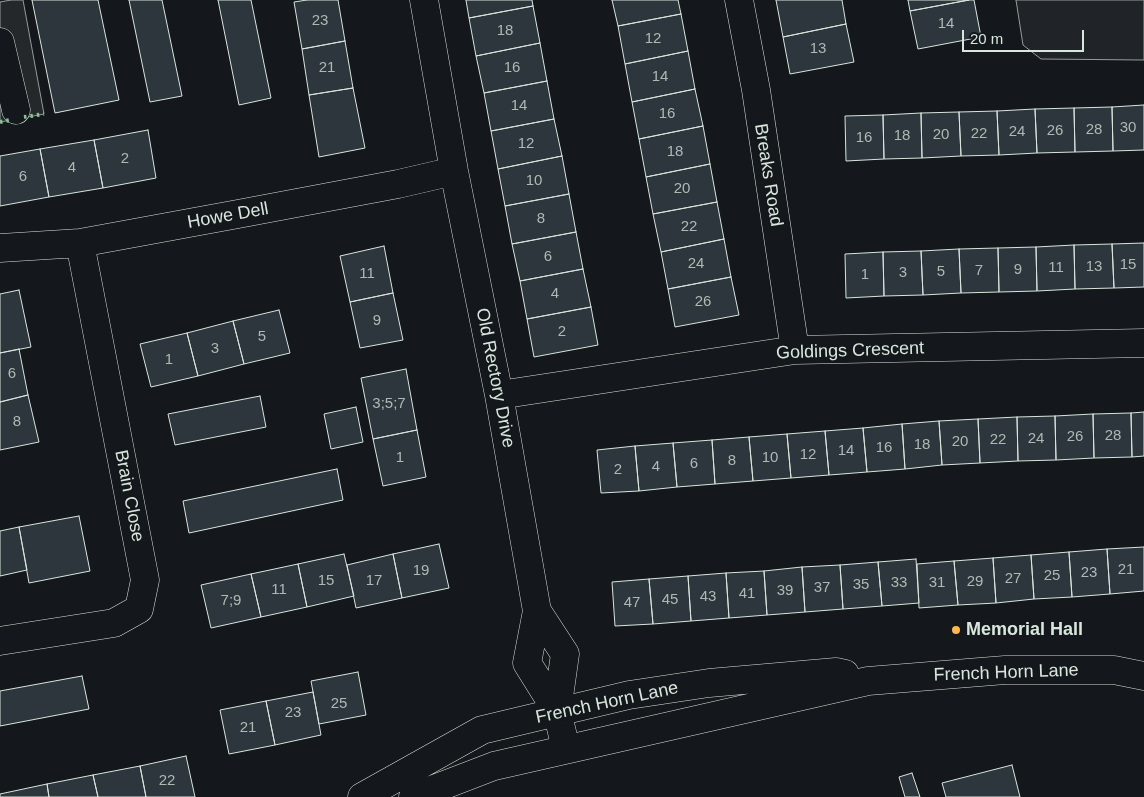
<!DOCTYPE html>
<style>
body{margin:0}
#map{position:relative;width:1144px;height:797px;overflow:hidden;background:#14181c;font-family:Arial,sans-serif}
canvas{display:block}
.scale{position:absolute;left:962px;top:30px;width:122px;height:22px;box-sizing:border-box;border:2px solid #d8e6dc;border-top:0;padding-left:6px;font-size:15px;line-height:18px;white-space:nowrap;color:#d8e6dc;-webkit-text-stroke:4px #14181c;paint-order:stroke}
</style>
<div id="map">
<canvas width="1144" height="797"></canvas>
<div class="scale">20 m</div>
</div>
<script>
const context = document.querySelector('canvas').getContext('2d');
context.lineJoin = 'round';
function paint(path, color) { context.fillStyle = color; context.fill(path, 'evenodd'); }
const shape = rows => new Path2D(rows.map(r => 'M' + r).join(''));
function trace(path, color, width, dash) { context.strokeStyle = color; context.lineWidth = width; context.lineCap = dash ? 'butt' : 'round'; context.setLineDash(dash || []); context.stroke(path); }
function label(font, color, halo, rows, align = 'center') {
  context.font = font + ' Arial,sans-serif'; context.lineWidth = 4; context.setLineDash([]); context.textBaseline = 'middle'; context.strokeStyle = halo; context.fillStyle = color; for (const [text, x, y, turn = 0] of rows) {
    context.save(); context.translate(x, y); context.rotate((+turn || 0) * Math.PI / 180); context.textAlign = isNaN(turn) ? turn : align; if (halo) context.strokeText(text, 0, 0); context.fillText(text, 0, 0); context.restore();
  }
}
const green = shape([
 [1016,0,1144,0,1144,60,1041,59,1023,45,1016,0]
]);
const parking = shape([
 [11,0,23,0,44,114,0,122,0,2,11,0]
]);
const building = shape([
 [32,0,98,0,119,100,55,113,32,0],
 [129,0,162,0,182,96,150,102,129,0],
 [218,0,251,0,271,98,239,105,218,0],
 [307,0,338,0,345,41,302,49,294,2,307,0],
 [466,0,532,0,533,6,469,18,466,0],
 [612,0,678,0,681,14,618,26,612,0],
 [776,0,842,0,846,24,783,37,776,0],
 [908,0,969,0,910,11,908,0],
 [969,0,974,0,981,37,918,49,910,11,969,0],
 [533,6,540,43,476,56,469,18,533,6],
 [681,14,688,51,625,64,618,26,681,14],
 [846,24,854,62,790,74,783,37,846,24],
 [345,41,353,88,309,95,302,49,345,41],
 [540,43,547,81,484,93,476,56,540,43],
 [688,51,695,89,632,102,625,64,688,51],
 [547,81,554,119,491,131,484,93,547,81],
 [353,88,365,148,319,157,309,95,353,88],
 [695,89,703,126,639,139,632,102,695,89],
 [1144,105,1144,150,1113,151,1112,107,1144,105],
 [1112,107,1113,151,1075,152,1074,108,1112,107],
 [1074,108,1075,152,1037,153,1035,109,1074,108],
 [1035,109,1037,153,999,155,997,111,1035,109],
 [997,111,999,155,961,156,959,112,997,111],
 [959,112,961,156,922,158,921,113,959,112],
 [921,113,922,158,884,159,883,115,921,113],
 [883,115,884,159,846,161,845,116,883,115],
 [554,119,562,156,498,169,491,131,554,119],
 [703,126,710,164,646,177,639,139,703,126],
 [148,130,156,178,103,188,94,140,148,130],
 [94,140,103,188,49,197,40,149,94,140],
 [40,149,49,197,0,206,0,156,40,149],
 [562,156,569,194,505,206,498,169,562,156],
 [710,164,717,202,653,214,646,177,710,164],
 [569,194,576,232,512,244,505,206,569,194],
 [717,202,724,239,661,252,653,214,717,202],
 [576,232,583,269,520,281,512,244,576,232],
 [724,239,731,277,668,289,661,252,724,239],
 [1144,243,1144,287,1114,288,1112,244,1144,243],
 [1112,244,1114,288,1075,289,1074,245,1112,244],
 [1074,245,1075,289,1037,291,1036,247,1074,245],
 [384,246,393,293,350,302,340,256,384,246],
 [1036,247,1037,291,999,292,998,248,1036,247],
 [998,248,999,292,961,293,959,249,998,248],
 [959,249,961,293,923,295,921,251,959,249],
 [921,251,923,295,884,296,883,252,921,251],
 [883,252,884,296,846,298,845,254,883,252],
 [583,269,591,307,527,319,520,281,583,269],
 [731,277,739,315,675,327,668,289,731,277],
 [19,290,31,347,0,353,0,294,19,290],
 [393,293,403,340,360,348,350,302,393,293],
 [591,307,598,345,534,357,527,319,591,307],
 [279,310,290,353,244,364,233,321,279,310],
 [233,321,244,364,198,376,187,333,233,321],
 [187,333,198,376,151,387,140,344,187,333],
 [19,349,28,395,0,402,0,353,19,349],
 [406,369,417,430,373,439,361,378,406,369],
 [28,395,39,442,0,450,0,402,28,395],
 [260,396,266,427,175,445,168,414,260,396],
 [356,407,363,442,331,449,324,414,356,407],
 [1144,412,1144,456,1132,457,1131,413,1144,412],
 [1131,413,1132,457,1094,458,1093,414,1131,413],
 [1093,414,1094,458,1056,460,1055,416,1093,414],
 [1055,416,1056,460,1018,461,1017,417,1055,416],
 [1017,417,1018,461,980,463,978,419,1017,417],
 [978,419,980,463,942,465,939,421,978,419],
 [939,421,942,465,905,469,902,424,939,421],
 [902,424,905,469,867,472,863,428,902,424],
 [863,428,867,472,829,475,825,431,863,428],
 [417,430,426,477,383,486,373,439,417,430],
 [825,431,829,475,791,478,787,434,825,431],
 [787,434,791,478,753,481,749,437,787,434],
 [749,437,753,481,715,484,712,440,749,437],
 [712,440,715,484,677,487,673,443,712,440],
 [673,443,677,487,639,491,635,446,673,443],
 [635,446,639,491,601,493,597,450,635,446],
 [337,469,343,500,189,533,183,501,337,469],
 [79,516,90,571,29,583,19,527,79,516],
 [19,527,27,570,0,576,0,531,19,527],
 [439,544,449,588,402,598,393,554,439,544],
 [1144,547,1144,591,1110,594,1107,549,1144,547],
 [1107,549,1110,594,1072,597,1069,552,1107,549],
 [1069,552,1072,597,1034,599,1031,555,1069,552],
 [344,554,354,596,307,607,298,564,344,554],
 [393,554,402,598,356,608,347,565,393,554],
 [1031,555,1034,599,996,603,993,558,1031,555],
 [993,558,996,603,958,605,954,561,993,558],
 [916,559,919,603,882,606,878,562,916,559],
 [954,561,958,605,919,608,917,564,954,561],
 [878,562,882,606,843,609,840,565,878,562],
 [298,564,307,607,261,617,251,574,298,564],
 [840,565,843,609,805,612,802,567,840,565],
 [802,567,805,612,767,615,764,571,802,567],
 [764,571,767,615,729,618,726,573,764,571],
 [726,573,729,618,691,621,688,576,726,573],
 [251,574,261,617,211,628,201,585,251,574],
 [688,576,691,621,653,624,649,579,688,576],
 [649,579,653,624,615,626,612,582,649,579],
 [358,672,366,715,319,724,311,681,358,672],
 [82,676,89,709,0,726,0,691,82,676],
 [313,692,321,735,275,745,266,701,313,692],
 [266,701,275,745,229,754,220,710,266,701],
 [186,756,195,797,146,797,140,766,186,756],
 [1012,765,1020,797,946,797,942,783,1012,765],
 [140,766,146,797,98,797,93,775,140,766],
 [912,773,920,797,905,797,899,777,912,773],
 [93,775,98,797,49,797,47,784,93,775],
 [47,784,49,797,0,797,0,794,47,784]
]);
const minor = shape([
 [424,0,454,171,499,395,537,611,565,654,557,711,566,749],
 [739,0,756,90,795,350],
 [0,42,16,110],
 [0,248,80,243,238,214,398,184,454,171],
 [499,395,795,350,1144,343],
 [537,611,527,663,557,711],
 [0,641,114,623,139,609,145,580,80,243]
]);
const major = shape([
 [362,797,482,730,629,695,709,683,836,672,845,674],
 [413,797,494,766,868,681,1005,670,1114,670,1144,676]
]);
const hedge = shape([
 [24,117,44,114],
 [0,122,10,120]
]);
const markers = [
 [956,630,5,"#ffb74d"]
];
const numberNames = [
 ["23",320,21],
 ["14",946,24],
 ["18",505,31],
 ["12",653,39],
 ["13",818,49],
 ["21",327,68],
 ["16",512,68],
 ["14",660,77],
 ["14",519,106],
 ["16",667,114],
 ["30",1128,128],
 ["28",1094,130],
 ["26",1055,131],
 ["24",1017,132],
 ["22",979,134],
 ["20",941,135],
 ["18",902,136],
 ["16",864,138],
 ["12",526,144],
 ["18",675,152],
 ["2",125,159],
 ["4",72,168],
 ["6",23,177],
 ["10",534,181],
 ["20",682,189],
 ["8",541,219],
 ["22",689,227],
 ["6",548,257],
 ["24",696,264],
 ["15",1128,265],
 ["13",1094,267],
 ["11",1056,268],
 ["9",1018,270],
 ["7",979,271],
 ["5",941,272],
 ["3",903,273],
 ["11",367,274],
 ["1",865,275],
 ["4",555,294],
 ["26",703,302],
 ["9",377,321],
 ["2",562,332],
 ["5",262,337],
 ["3",215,349],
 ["1",169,360],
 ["6",12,374],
 ["3;5;7",389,404],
 ["8",17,422],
 ["28",1113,436],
 ["26",1075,437],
 ["24",1036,439],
 ["22",998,440],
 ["20",960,442],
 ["18",922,445],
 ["16",884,448],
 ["14",846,451],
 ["12",808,455],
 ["1",400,458],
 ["10",770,458],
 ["8",732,461],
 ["6",694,464],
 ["4",656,467],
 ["2",618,470],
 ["21",1126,570],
 ["19",421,571],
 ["23",1089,573],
 ["25",1052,576],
 ["27",1013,579],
 ["15",326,581],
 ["17",374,581],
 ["29",975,582],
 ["33",899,583],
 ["31",937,583],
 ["35",861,585],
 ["37",822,588],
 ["11",279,590],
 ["39",785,591],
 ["41",747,594],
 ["43",708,597],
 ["45",670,600],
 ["7;9",231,601],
 ["47",632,603],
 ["25",339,704],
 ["23",293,713],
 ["21",248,728],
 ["22",167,781]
];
const streetNames = [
 ["Breaks Road",768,175,81],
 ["Howe Dell",228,216,-10],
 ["Goldings Crescent",850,351,-2],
 ["Old Rectory Drive",495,378,79],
 ["Brain Close",129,496,79],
 ["French Horn Lane",1006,673,-2],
 ["French Horn Lane",607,703,-12]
];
const poiNames = [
 ["Memorial Hall",966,630]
];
paint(green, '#202428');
trace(green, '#939e99', 1);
paint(parking, '#24282b');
trace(parking, '#939e99', 1);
paint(building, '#2c363c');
trace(building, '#d8e6dc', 1);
trace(minor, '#d8e6dc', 29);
trace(major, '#d8e6dc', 29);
trace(minor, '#14181c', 28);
trace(major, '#14181c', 28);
trace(hedge, '#8ac095', 4, [2.5, 4]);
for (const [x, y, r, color] of markers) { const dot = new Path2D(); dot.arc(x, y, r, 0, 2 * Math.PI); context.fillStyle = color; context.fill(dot); trace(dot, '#14181c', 2); }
label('15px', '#adbab4', null, numberNames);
label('18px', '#d8e6dc', '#14181c', streetNames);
label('bold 18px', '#d8e6dc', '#14181c', poiNames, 'left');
</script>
